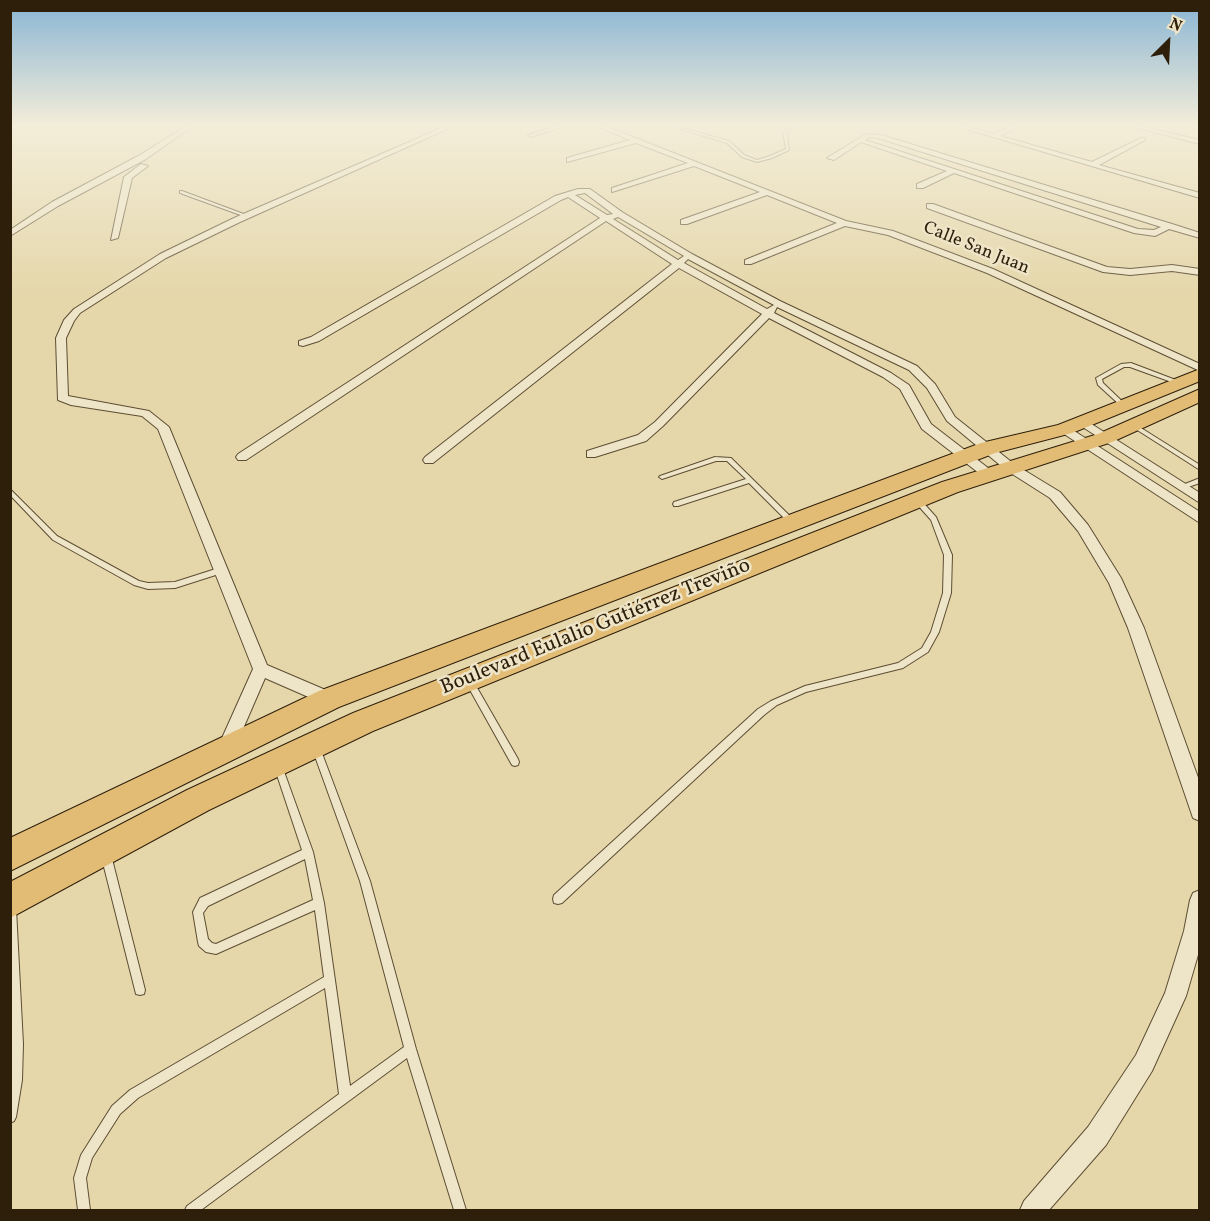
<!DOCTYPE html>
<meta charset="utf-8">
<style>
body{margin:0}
#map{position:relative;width:1210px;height:1221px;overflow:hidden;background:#e5d7aa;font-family:Vollkorn,serif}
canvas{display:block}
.frame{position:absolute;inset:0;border:12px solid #2e1f0b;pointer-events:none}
.north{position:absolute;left:1138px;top:12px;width:60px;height:60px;-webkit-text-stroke:4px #eee5c8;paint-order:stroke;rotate:24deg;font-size:16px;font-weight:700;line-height:24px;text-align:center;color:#2e1f0b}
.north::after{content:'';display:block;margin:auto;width:21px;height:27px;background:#2e1f0b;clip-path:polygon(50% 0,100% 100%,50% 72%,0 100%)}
</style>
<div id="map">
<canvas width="1210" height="1221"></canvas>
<div class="frame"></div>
<div class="north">N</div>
</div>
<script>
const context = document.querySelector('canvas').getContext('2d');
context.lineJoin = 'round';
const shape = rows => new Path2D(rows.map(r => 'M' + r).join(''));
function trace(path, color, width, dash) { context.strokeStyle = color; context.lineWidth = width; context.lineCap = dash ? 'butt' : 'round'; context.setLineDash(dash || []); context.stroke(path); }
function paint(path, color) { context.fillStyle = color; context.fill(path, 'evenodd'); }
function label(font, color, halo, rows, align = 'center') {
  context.font = font + ' Vollkorn,serif'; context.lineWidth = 5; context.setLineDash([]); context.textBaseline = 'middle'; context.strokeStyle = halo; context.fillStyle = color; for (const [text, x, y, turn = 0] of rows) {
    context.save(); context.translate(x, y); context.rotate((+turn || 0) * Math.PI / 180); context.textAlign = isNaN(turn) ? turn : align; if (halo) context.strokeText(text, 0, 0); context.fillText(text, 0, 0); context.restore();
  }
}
const lane = shape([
 [670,126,675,126,729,141,744,155,757,160,770,156,786,149,783,133,795,126,799,126,787,133,789,150,772,158,757,162,742,157,727,143,670,126],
 [180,191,182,191,249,216,246,217,180,193,180,191],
 [1131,363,1181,382,1182,383,1181,384,1177,384,1130,367,1124,367,1102,379,1103,383,1126,405,1123,407,1121,406,1098,385,1096,378,1121,364,1131,363],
 [1133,423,1200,465,1200,470,1131,426,1130,425,1133,423],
 [715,457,731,458,795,521,796,523,795,525,791,525,749,483,678,506,674,506,673,504,674,502,746,479,727,461,716,461,662,479,659,477,660,476,715,457],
 [1200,478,1200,483,1182,489,1179,487,1180,486,1200,478],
 [10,489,57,536,139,581,148,583,175,582,222,567,226,570,225,572,175,588,148,589,134,585,53,540,10,495,10,489],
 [915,498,919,498,936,517,952,555,951,593,939,632,928,652,903,668,806,692,777,705,764,715,562,903,558,904,554,903,553,899,554,895,758,709,771,701,805,686,898,663,922,648,931,632,943,593,944,555,931,520,915,502,914,500,915,498],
 [469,678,472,679,518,759,519,762,518,765,515,766,512,765,465,681,466,679,469,678],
 [316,744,319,745,320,748,370,881,416,1049,466,1210,454,1210,407,1058,201,1210,185,1210,187,1206,339,1094,325,988,138,1098,120,1114,92,1158,86,1178,90,1210,78,1210,74,1178,81,1155,112,1106,130,1090,324,977,315,910,216,954,206,952,199,946,198,942,193,912,200,898,302,850,274,766,275,763,278,762,281,763,282,766,313,852,324,903,350,1086,404,1047,360,881,312,748,313,745,316,744],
 [305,859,313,900,216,944,212,943,208,939,203,913,208,906,305,859],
 [106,850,109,852,111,855,145,990,144,994,140,995,136,994,135,990,101,855,103,852,106,850],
 [10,904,15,905,16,909,23,1044,22,1080,16,1117,14,1121,10,1123,10,904]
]);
const street = shape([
 [186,126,193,126,146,159,58,206,10,236,10,230,52,202,140,155,186,126],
 [446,126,454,126,240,222,166,258,80,313,74,321,66,338,68,396,149,411,169,427,267,665,335,694,337,699,335,704,329,706,265,678,233,752,227,755,221,752,218,747,253,669,158,429,142,416,71,405,58,400,56,338,64,320,74,309,160,254,234,218,446,126],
 [556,126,565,126,531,137,528,135,556,126],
 [597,126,605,126,846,221,893,231,993,269,1200,364,1200,371,987,273,888,235,845,226,751,264,745,264,745,260,837,223,767,195,687,224,681,224,681,220,760,192,694,166,612,192,612,188,688,163,636,143,567,162,567,158,630,140,597,126],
 [956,126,965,126,993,134,1012,126,1020,126,1000,136,1092,162,1141,138,1145,138,1145,140,1099,165,1200,193,1200,198,956,126],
 [1130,126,1140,126,1200,140,1200,144,1130,126],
 [866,134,881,135,1172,224,1200,233,1200,238,1169,229,1155,236,1134,233,954,173,923,188,917,188,917,184,947,171,861,142,834,160,827,158,866,134],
 [869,137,878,138,1161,227,1154,230,1138,229,865,140,869,137],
 [141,164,148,166,132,178,118,238,111,240,124,177,141,164],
 [578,189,590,189,622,212,692,254,780,301,917,366,935,384,955,417,1014,464,1060,492,1088,525,1121,578,1144,628,1200,783,1200,821,1193,818,1191,812,1128,628,1109,583,1078,531,1050,498,1006,470,947,421,927,388,909,370,777,307,774,313,891,373,909,385,931,424,992,471,994,474,992,477,984,477,922,429,900,389,883,377,769,318,663,426,646,441,595,457,587,457,587,451,638,435,655,422,762,314,679,268,433,463,425,463,423,460,425,457,672,264,606,221,246,460,238,460,236,457,238,454,600,218,568,197,561,200,319,341,303,346,299,345,299,341,311,337,555,196,578,189],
 [585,193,613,214,607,215,575,195,585,193],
 [618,217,684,256,678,260,613,219,618,217],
 [688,259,774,305,767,309,684,263,688,259],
 [927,204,933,204,1107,267,1130,269,1172,265,1200,269,1200,275,1172,271,1130,275,1103,272,927,208,927,204],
 [1082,418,1200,493,1200,503,1078,424,1078,420,1082,418],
 [1065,425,1200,512,1200,523,1061,432,1059,429,1065,425],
 [1200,890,1200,948,1186,996,1152,1071,1106,1145,1049,1210,1020,1210,1024,1201,1088,1127,1136,1055,1165,993,1184,931,1190,900,1193,893,1200,890]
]);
const primary = shape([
 [1200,369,1200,381,1072,433,995,453,339,707,10,871,10,838,319,691,981,443,1058,425,1200,369],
 [1200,389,1200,402,1112,442,958,492,373,731,209,810,10,918,10,882,187,790,353,713,942,482,1098,434,1200,389]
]);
const farStreetnames = [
 ["Calle San Juan",976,249,22]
];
const streetNames = [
 ["Boulevard Eulalio Gutiérrez Treviño",596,628,-22]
];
trace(lane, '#5c4d33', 2);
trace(street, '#5c4d33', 2);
trace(primary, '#2e1f0b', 2);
paint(lane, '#eee5c8');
paint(street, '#eee5c8');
paint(primary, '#e2bc75');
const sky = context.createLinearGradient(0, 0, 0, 297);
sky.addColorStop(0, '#89b5d4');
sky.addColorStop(0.42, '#f3edd9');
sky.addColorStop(1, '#f3edd900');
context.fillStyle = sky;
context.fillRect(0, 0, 1210, 297);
label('18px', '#2e1f0b', '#eee5c8', farStreetnames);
label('21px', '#2e1f0b', '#eee5c8', streetNames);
</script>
